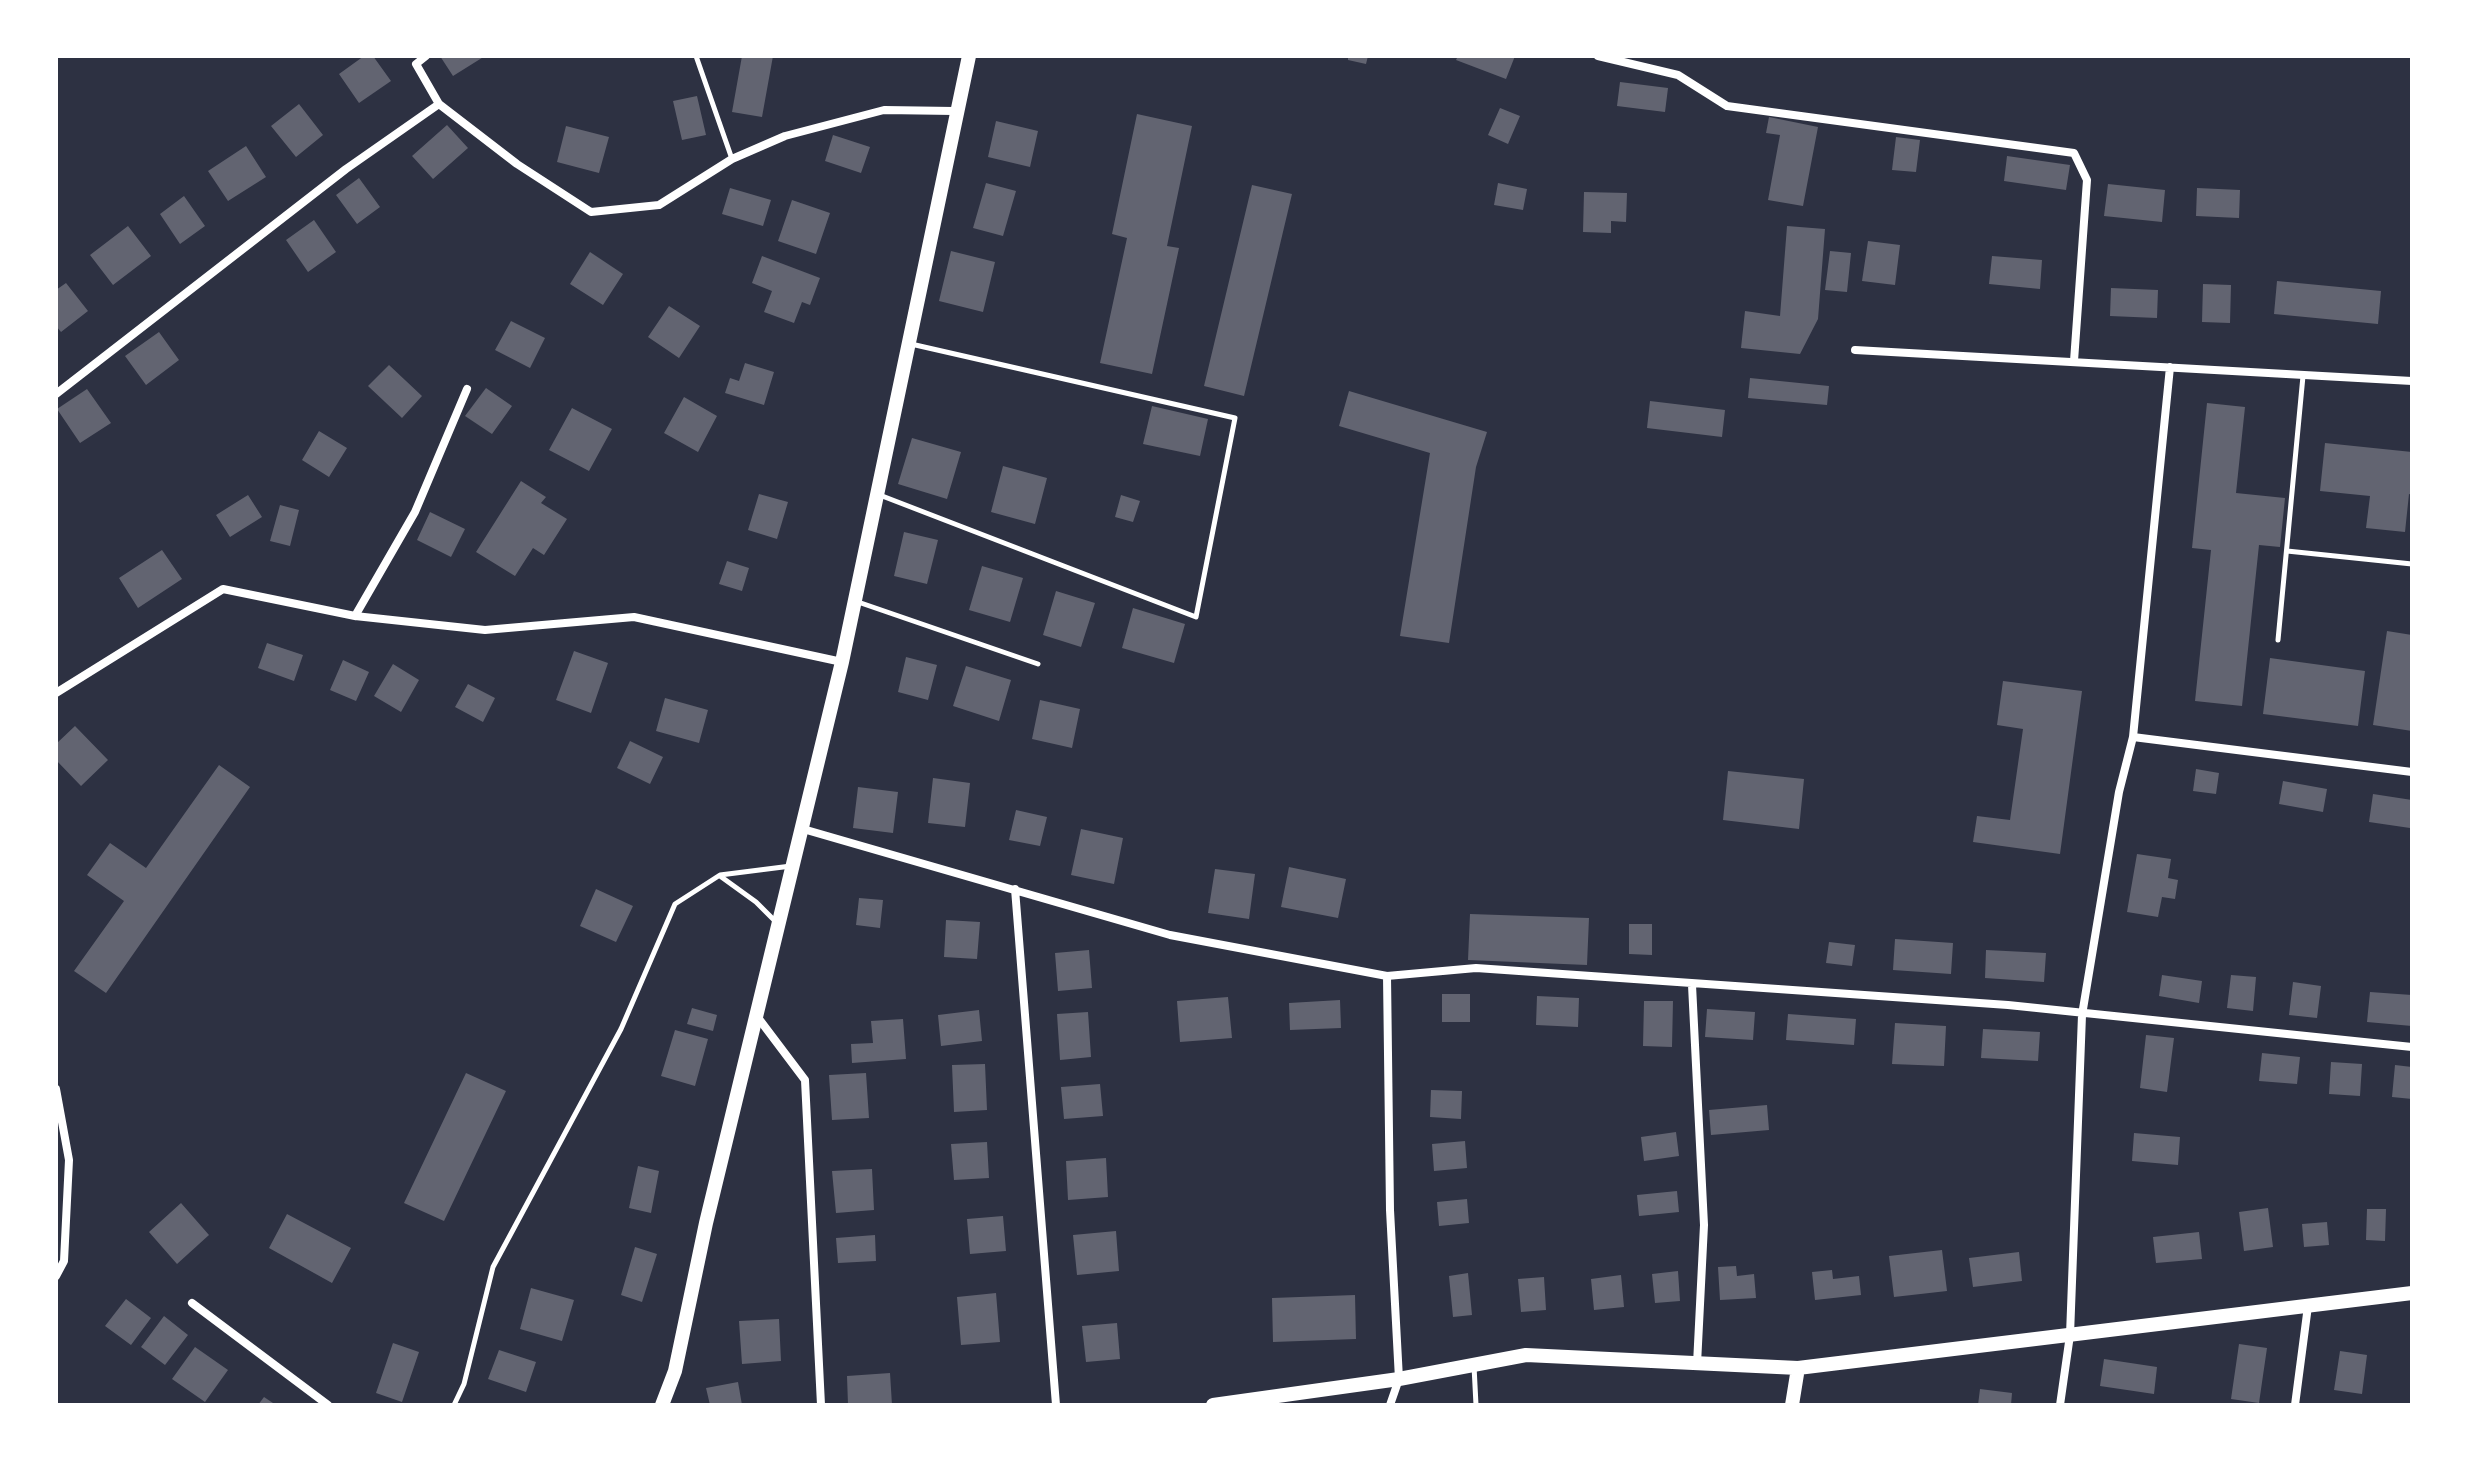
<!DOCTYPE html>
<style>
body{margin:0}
#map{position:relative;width:2468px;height:1461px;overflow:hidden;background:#2d3142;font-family:Helvetica,sans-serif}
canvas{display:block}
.frame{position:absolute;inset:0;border:58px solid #fff;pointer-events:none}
</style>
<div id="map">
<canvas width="2468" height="1461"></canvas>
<div class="frame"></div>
</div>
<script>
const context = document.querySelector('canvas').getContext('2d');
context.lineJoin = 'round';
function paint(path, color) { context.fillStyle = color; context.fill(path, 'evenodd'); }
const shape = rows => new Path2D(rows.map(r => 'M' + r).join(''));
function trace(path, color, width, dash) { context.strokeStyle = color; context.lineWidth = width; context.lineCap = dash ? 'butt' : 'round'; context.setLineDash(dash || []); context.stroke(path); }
const building = shape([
 [364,56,373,56,391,81,359,103,339,74],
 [440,56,485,56,453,76],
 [742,56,773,56,762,117,732,112],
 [1348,56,1368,56,1366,64,1348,60],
 [1458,56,1515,56,1506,79,1456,60],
 [1620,82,1668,88,1665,112,1617,106],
 [697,96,706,135,682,140,673,101],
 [299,104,323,135,296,157,271,126],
 [1500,108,1520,116,1508,144,1488,135],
 [1137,114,1192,126,1167,246,1179,248,1152,374,1100,363,1127,238,1112,234],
 [1769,117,1818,127,1803,206,1768,200,1780,135,1766,133],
 [996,121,1038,131,1030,167,988,157],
 [447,125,468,148,433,179,412,156],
 [566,126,609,137,599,173,557,162],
 [833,135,870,147,861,173,825,161],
 [1896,137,1920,140,1916,172,1892,170],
 [246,146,266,177,228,201,208,171],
 [2007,156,2070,165,2066,190,2004,181],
 [359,178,380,207,357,224,336,195],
 [986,183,1016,191,1003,236,973,228],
 [1498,183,1527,189,1523,210,1494,205],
 [2108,184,2165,190,2162,222,2104,216],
 [1252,185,1292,194,1244,396,1204,386],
 [730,188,771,200,763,226,722,214],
 [2197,188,2240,190,2239,218,2196,216],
 [1584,192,1627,193,1626,222,1611,221,1611,233,1583,232],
 [184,196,205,226,180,244,160,214],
 [792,200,830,213,816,254,778,241],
 [314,220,336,252,308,272,286,240],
 [128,226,151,256,113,285,90,255],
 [1787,226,1825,229,1818,319,1800,354,1741,348,1745,311,1780,316],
 [1868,241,1900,245,1895,285,1862,281],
 [951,251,995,262,983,312,939,301],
 [1830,251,1851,253,1847,292,1825,290],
 [590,252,623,274,603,305,570,284],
 [762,256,820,278,810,305,802,302,794,323,764,312,772,291,752,283],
 [1992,256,2042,260,2040,289,1989,284],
 [2277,281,2381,291,2378,324,2274,314],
 [66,283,88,311,61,332,56,326,56,290],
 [2203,284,2231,285,2230,323,2202,322],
 [2111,288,2158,290,2157,318,2110,316],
 [669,306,700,326,679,358,648,337],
 [511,321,545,338,530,368,495,350],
 [159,332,179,360,146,385,125,356],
 [745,363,774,372,764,405,725,393,730,378,739,381],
 [389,365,422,396,402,418,368,386],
 [1750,378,1829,386,1827,405,1748,398],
 [486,388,512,406,492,434,465,416],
 [87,389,111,423,80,443,57,409],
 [1349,391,1487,432,1476,467,1449,643,1400,636,1430,453,1339,426],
 [684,397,717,416,698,452,664,433],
 [1650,401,1725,410,1722,437,1647,428],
 [2207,403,2245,407,2236,493,2285,498,2280,547,2259,545,2242,706,2195,701,2211,550,2192,548],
 [1152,406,1208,419,1200,456,1143,444],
 [572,408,612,429,589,471,549,450],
 [319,431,347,448,329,477,302,460],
 [912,438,961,452,947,499,898,484],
 [2325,443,2412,452,2412,495,2409,494,2405,532,2366,528,2370,496,2320,491],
 [1003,466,1047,478,1035,524,991,512],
 [521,481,546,497,541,503,567,519,544,555,533,548,515,576,476,552],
 [759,494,788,502,777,539,748,530],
 [248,495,262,517,230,537,216,515],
 [1121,495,1140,501,1133,522,1115,517],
 [280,505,299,510,290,546,270,541],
 [430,512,465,529,451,557,417,540],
 [904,532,938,540,927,584,894,576],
 [162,550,182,579,138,608,119,578],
 [727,561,749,568,742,591,719,584],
 [982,566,1023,578,1010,622,969,610],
 [1056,591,1095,603,1081,647,1043,635],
 [1133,608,1185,624,1174,663,1122,648],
 [2387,631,2412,635,2412,731,2373,725],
 [267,643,303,655,294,681,258,668],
 [574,651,608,663,591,713,556,700],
 [906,657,937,665,928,700,898,692],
 [2270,658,2365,671,2358,726,2263,714],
 [343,660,369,672,356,701,330,690],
 [393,664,419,680,401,712,374,696],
 [966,666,1011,680,999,721,953,706],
 [2003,681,2082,691,2060,854,1973,842,1977,816,2010,820,2023,729,1997,725],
 [468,684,495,698,483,722,455,707],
 [665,698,708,710,699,743,656,731],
 [1040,700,1080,709,1072,748,1032,739],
 [75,726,108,760,81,786,56,760,56,744],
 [630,741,663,757,650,784,617,768],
 [219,765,250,787,106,993,74,971,124,901,87,875,110,843,146,868],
 [2196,769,2219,773,2216,794,2193,791],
 [1728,771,1804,779,1799,829,1723,820],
 [933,778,970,783,965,827,928,823],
 [2283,781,2327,789,2323,812,2279,804],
 [858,787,898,792,893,833,853,828],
 [2373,794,2412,800,2410,828,2369,822],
 [1016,810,1047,817,1040,846,1009,840],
 [1081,829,1123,838,1114,884,1071,875],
 [2137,854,2171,859,2168,878,2178,880,2175,899,2162,897,2158,917,2127,912],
 [1289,867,1346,879,1338,918,1281,907],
 [1215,869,1255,874,1249,919,1208,913],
 [596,889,633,906,616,942,580,926],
 [859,898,883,900,880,928,856,925],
 [1470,914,1589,918,1587,965,1468,960],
 [946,920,980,922,977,959,944,957],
 [1629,924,1652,924,1652,955,1629,954],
 [1895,939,1953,943,1951,974,1893,970],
 [1829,942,1855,945,1852,966,1826,963],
 [1089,950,1092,988,1058,991,1055,953],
 [1986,950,2046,953,2044,982,1985,978],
 [2162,975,2202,981,2199,1003,2159,996],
 [2231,975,2256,977,2253,1011,2227,1008],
 [2293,982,2321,986,2317,1018,2289,1015],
 [2370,992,2412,995,2412,1026,2367,1022],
 [1442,994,1470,994,1470,1022,1442,1022],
 [1537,996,1579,998,1578,1027,1536,1025],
 [1228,997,1232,1038,1180,1042,1177,1001],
 [1340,1000,1341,1028,1290,1030,1289,1003],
 [1644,1001,1673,1001,1672,1047,1643,1046],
 [692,1008,717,1015,713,1031,687,1024],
 [1707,1009,1755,1012,1753,1040,1705,1037],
 [979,1010,982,1041,941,1046,938,1015],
 [1088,1012,1091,1057,1060,1060,1057,1014],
 [1788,1014,1856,1019,1854,1045,1786,1040],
 [903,1019,906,1059,852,1063,851,1044,873,1043,871,1021],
 [1895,1023,1946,1026,1944,1066,1892,1064],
 [1983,1029,2040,1032,2038,1061,1981,1058],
 [675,1030,708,1039,695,1086,661,1076],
 [2146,1035,2174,1038,2167,1092,2140,1088],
 [2262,1053,2300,1057,2297,1084,2259,1081],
 [2331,1062,2362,1064,2360,1096,2329,1094],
 [985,1064,987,1110,954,1112,952,1065],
 [2395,1065,2412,1067,2412,1099,2392,1097],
 [466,1073,506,1091,444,1221,404,1203],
 [866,1073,869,1118,832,1120,829,1075],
 [1100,1084,1103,1116,1064,1119,1061,1087],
 [1431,1090,1462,1091,1461,1119,1430,1117],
 [1767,1105,1769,1130,1711,1135,1709,1110],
 [1676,1132,1679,1156,1644,1161,1641,1137],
 [2134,1133,2180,1137,2178,1165,2132,1161],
 [1465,1141,1467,1168,1434,1171,1432,1144],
 [987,1142,989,1178,954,1180,951,1144],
 [1106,1158,1108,1197,1068,1200,1066,1161],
 [638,1166,659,1171,651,1213,629,1208],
 [872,1169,874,1210,836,1213,832,1171],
 [1677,1191,1679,1212,1639,1216,1637,1195],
 [1467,1199,1469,1223,1439,1226,1437,1202],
 [181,1203,209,1235,177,1264,149,1232],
 [2268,1208,2273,1247,2244,1251,2239,1212],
 [2367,1209,2386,1209,2385,1241,2366,1240],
 [287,1214,351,1248,332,1283,269,1248],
 [1003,1216,1006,1251,970,1254,967,1219],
 [2327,1222,2329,1245,2304,1247,2302,1224],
 [1116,1231,1119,1271,1077,1275,1073,1235],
 [2199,1232,2202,1259,2156,1263,2153,1237],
 [875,1235,876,1261,838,1263,836,1238],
 [635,1247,657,1254,642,1302,621,1295],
 [1942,1250,1947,1291,1894,1297,1889,1256],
 [2019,1252,2022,1281,1973,1287,1969,1258],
 [1736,1266,1737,1276,1754,1274,1756,1298,1720,1300,1718,1267],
 [1832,1270,1833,1279,1859,1276,1861,1295,1815,1300,1812,1272],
 [1678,1271,1680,1301,1655,1303,1652,1274],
 [1468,1273,1472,1315,1453,1317,1449,1276],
 [1621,1275,1624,1307,1594,1310,1591,1279],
 [1544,1277,1546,1310,1521,1312,1518,1279],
 [531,1288,574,1300,562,1341,520,1329],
 [996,1293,1000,1342,961,1345,957,1297],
 [1355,1295,1356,1339,1273,1342,1272,1298],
 [126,1299,151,1318,131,1345,105,1326],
 [164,1316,188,1335,165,1365,141,1347],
 [779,1319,781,1361,742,1364,739,1321],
 [1117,1323,1120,1359,1086,1362,1082,1326],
 [393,1343,419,1352,402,1402,376,1393],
 [2239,1344,2267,1348,2259,1403,2231,1399],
 [195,1347,228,1370,205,1402,172,1379],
 [499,1350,536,1362,526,1392,488,1379],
 [2340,1351,2367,1355,2362,1394,2334,1390],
 [2104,1359,2157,1367,2154,1394,2100,1386],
 [890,1373,892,1405,848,1405,847,1376],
 [738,1382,742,1405,710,1405,706,1388],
 [1980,1389,2012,1393,2011,1405,1978,1405],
 [264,1397,276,1405,258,1405]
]);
const service = shape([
 [696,56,732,159],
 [877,494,1196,617,1235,418,911,344],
 [2287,551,2412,564],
 [858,602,1038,664],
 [2278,640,2303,376],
 [720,876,756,902,777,923],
 [1474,1366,1476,1405],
 [454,1405,464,1384,493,1267,621,1029,675,904,720,875,791,866]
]);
const minor = shape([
 [1598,56,1678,75,1727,106,2074,153,2087,180,2074,361],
 [439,104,517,164,591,212,659,205,732,159,785,136,884,110,954,111],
 [1855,350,2412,381],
 [56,394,346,169,439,104,416,64,426,56],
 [355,616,415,512,467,389],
 [56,693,223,589,355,616,485,630,634,617,842,662],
 [2133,737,2412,772],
 [803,829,1170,935,1387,976,1476,968,2008,1005,2412,1047],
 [1015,889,1056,1405],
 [1387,976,1390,1210,1399,1379,1390,1405],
 [1692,985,1704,1225,1697,1364],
 [756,1015,805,1080,821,1405],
 [56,1089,69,1160,64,1261,56,1276],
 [192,1303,328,1405],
 [2060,1405,2070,1335,2082,1015,2119,792,2133,737,2170,367],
 [2295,1405,2308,1306]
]);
const tertiary = shape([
 [662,1405,675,1371,706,1223,842,662,969,56],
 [1213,1405,1399,1379,1526,1355,1798,1368,2412,1293],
 [1792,1405,1798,1368]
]);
paint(building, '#626471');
trace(service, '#fff', 5);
trace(minor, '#fff', 8);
trace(tertiary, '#fff', 14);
</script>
